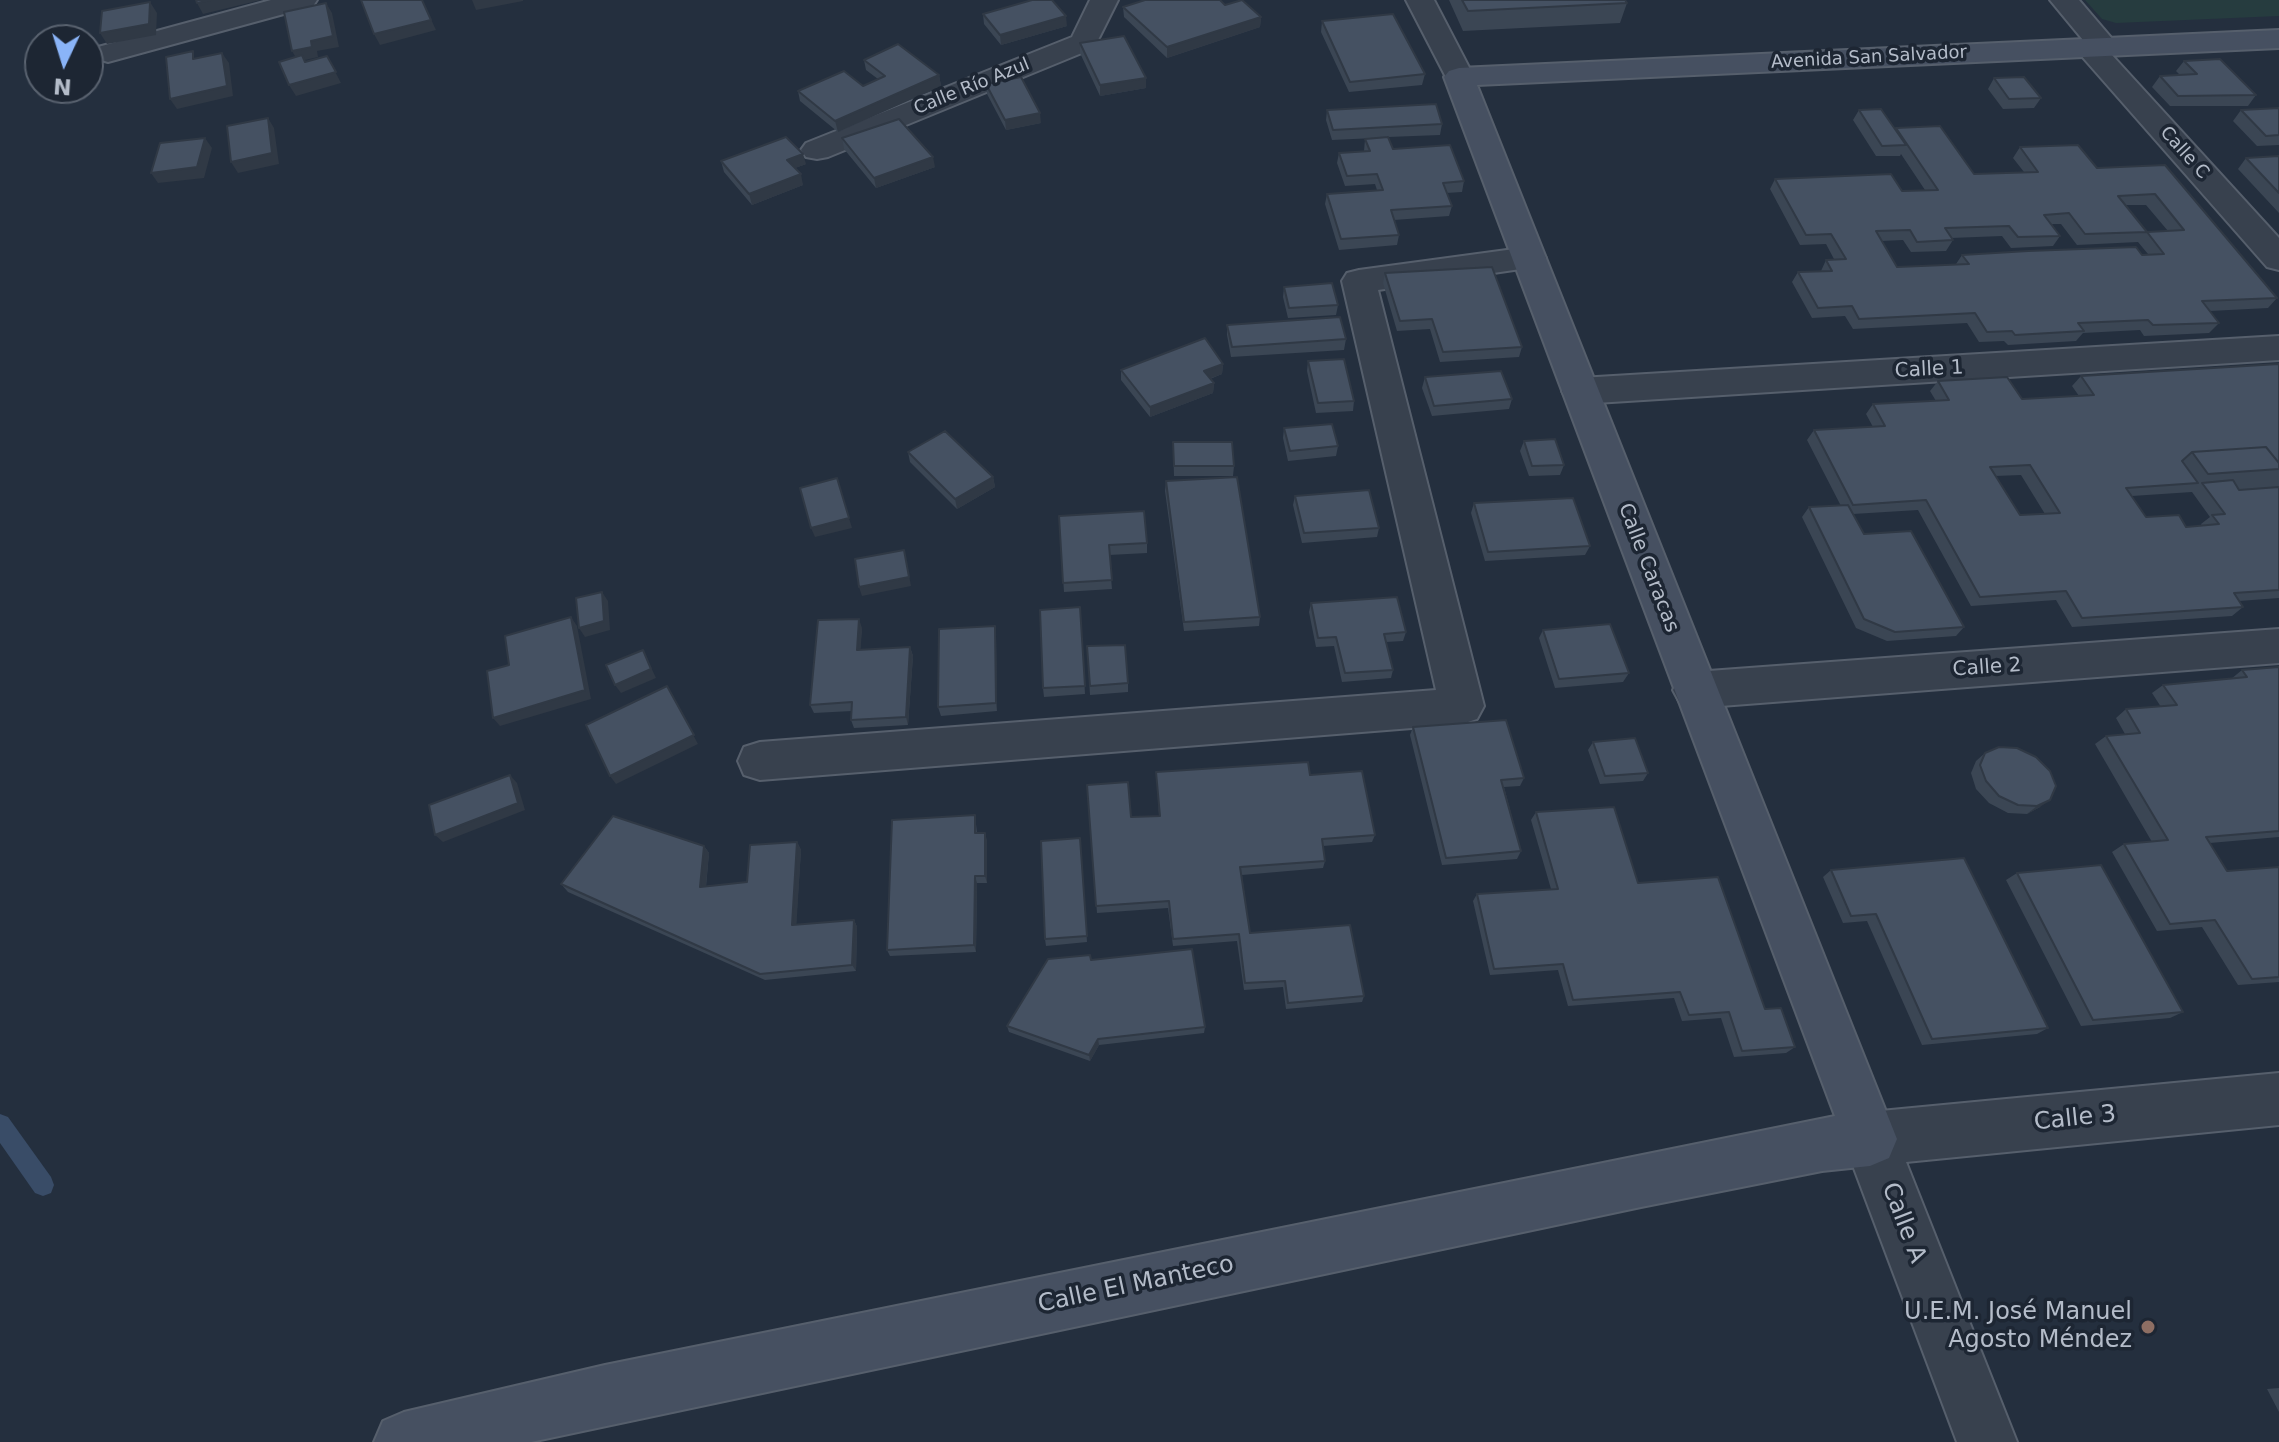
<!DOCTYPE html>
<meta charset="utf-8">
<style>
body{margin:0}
#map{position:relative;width:2279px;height:1442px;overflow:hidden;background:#242f3e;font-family:"DejaVu Sans",sans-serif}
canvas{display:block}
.north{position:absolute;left:24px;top:24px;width:80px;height:80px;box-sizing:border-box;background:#1d2633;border:2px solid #59626f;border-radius:50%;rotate:184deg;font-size:22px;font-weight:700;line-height:32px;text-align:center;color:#b4bcc9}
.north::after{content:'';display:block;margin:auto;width:28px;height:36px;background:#8ab4f8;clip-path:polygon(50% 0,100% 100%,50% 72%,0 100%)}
</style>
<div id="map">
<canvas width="2279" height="1442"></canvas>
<div class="north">N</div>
</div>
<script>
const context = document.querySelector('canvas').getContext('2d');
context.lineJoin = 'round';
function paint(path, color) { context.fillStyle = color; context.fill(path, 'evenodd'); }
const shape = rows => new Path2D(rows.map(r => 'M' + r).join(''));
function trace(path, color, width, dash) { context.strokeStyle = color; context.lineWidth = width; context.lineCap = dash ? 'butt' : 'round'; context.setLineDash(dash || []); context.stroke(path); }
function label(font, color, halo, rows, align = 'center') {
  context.font = font + ' "DejaVu Sans",sans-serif'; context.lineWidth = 7; context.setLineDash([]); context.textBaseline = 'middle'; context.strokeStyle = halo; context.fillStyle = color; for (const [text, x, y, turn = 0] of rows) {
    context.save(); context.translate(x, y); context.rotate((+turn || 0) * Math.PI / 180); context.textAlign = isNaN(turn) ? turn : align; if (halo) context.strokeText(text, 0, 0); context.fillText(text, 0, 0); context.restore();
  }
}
const green = shape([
 [2085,0,2279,0,2279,16,2116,23,2102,19]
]);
const stream = shape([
 [0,1114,8,1117,51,1177,54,1185,51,1193,43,1196,35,1193,0,1143,0,1114]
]);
const street = shape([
 [271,0,317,0,313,6,108,62,98,59,93,53,98,47,271,0],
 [1090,0,1118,0,1094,48,828,157,817,159,806,157,801,150,806,143,1072,37,1090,0],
 [1406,0,1434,0,1474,77,1469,83,1449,83,1406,0],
 [2050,0,2079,0,2114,41,2118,47,2111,54,2279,238,2279,270,2267,267,2079,53,2075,47,2083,40,2050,0],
 [1529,247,1541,250,1546,258,1541,266,1378,290,1484,706,1477,719,1462,724,760,780,744,775,738,761,744,747,760,742,1436,690,1342,281,1347,273,1359,270,1529,247],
 [2279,336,2279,360,1580,404,1567,400,1562,391,1567,382,1580,378,2279,336],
 [2279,629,2279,663,1695,708,1680,703,1673,690,1680,677,1695,672,2279,629],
 [2279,1073,2279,1125,1906,1162,2017,1442,1957,1442,1843,1139,1851,1120,1870,1112,2279,1073]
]);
const secondary = shape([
 [2279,30,2279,48,1477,85,1897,1139,1889,1158,1870,1166,1822,1171,1641,1207,531,1442,374,1442,383,1421,404,1412,605,1365,1835,1116,1444,77,1449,71,1459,68,2279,30]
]);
const wall = shape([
 [1449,0,1625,0,1627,3,1620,23,1463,31],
 [1123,7,1261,17,1260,27,1167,58,1124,17],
 [983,14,1067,26,1001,45,984,24],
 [1322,21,1425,74,1422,85,1349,92,1321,32],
 [1080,43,1146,78,1146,88,1100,96,1080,53],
 [864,60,939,75,941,86,838,132,800,101,798,91,863,86,878,79,866,70],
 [2184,61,2256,95,2248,106,2170,106,2152,87,2160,76,2180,75,2176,71],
 [1994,78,2041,98,2034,108,2003,109,1988,89],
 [986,84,1041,123,1006,130,987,94],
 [2279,108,2279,145,2257,146,2233,121,2241,110],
 [1327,110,1442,124,1440,135,1388,137,1393,149,1464,181,1462,192,1446,193,1452,206,1449,216,1394,220,1399,235,1397,245,1339,250,1325,204,1327,194,1377,190,1375,184,1345,186,1337,163,1339,153,1364,151,1365,139,1375,138,1332,140,1326,120],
 [1859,110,1895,129,1896,128,1974,174,2024,172,2013,158,2020,147,2097,168,2165,165,2277,298,2268,308,2210,311,2219,323,2209,333,2144,336,2140,330,2083,333,2076,341,2008,345,2004,341,1979,342,1967,323,1853,329,1845,316,1812,318,1792,282,1798,272,1821,271,1826,260,1834,259,1826,244,1800,245,1770,189,1775,179,1902,191,1925,190,1901,154,1900,156,1876,156,1853,120],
 [2126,205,2146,205,2168,231,2147,232,2138,242,2148,254,1962,255,1956,264,1897,267,1881,241,1903,240,1911,252,1946,251,1953,240,1951,238,2002,236,2011,248,2053,246,2060,236,2052,224,2061,224,2077,245,2138,242,2147,232],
 [842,138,935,167,876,188,844,149],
 [2279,156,2279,213,2238,169,2246,158],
 [721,161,806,164,795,168,803,185,752,205,724,172],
 [1385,273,1522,347,1519,357,1440,362,1430,329,1397,331,1383,283],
 [1284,287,1338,305,1336,315,1288,318,1283,297],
 [1227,325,1346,339,1344,350,1231,357,1227,335],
 [1308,361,1354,401,1353,411,1316,413,1307,371],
 [1223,364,1222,374,1210,379,1214,383,1213,393,1150,417,1121,380,1121,370],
 [2279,364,2279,598,2239,601,2243,607,2232,616,2072,627,2056,600,1971,606,1918,510,1853,514,1864,534,1964,627,1956,636,1887,641,1856,628,1802,517,1809,507,1841,506,1807,440,1814,430,1873,427,1866,414,1873,404,1936,401,1930,391,1938,381,2022,399,2079,396,2072,386,2081,376],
 [2021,475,2045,514,2020,515,1995,476],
 [2192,492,2210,517,2201,524,2202,526,2186,527,2146,517,2132,496],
 [1425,377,1512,399,1509,409,1432,416,1422,388],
 [1284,428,1338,446,1336,456,1288,461,1283,438],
 [1524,441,1564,465,1560,475,1529,476,1520,451],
 [1173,442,1234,466,1233,476,1174,476],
 [908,452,993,477,995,487,957,509,910,462],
 [1166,481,1260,617,1259,626,1184,631,1165,491],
 [1295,496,1379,528,1377,537,1302,543,1293,505],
 [1474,503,1590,546,1585,555,1485,561,1471,513],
 [1059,516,1147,543,1147,553,1109,555,1112,589,1064,592],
 [1311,603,1406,632,1403,641,1386,642,1393,670,1391,678,1342,682,1334,646,1316,647,1309,612],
 [1080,607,1085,694,1044,697,1043,688],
 [995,626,996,635,997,711,941,716,938,707],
 [862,628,860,650,910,647,913,656,908,725,854,728,851,720,852,711,814,713,810,705],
 [1543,630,1629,673,1623,682,1555,688,1539,638],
 [1087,646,1128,683,1128,692,1090,695],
 [2279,667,2279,837,2210,843,2227,871,2279,867,2279,982,2238,985,2202,927,2157,931,2112,852,2124,844,2152,842,2095,744,2106,736,2125,734,2116,718,2126,709,2161,707,2152,693,2163,685,2231,679,2242,670],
 [1413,727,1524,778,1520,786,1504,787,1521,851,1517,859,1442,865,1410,735],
 [1593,742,1648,773,1643,781,1600,784,1588,750],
 [1985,753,2040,807,2027,814,2008,813,1989,803,1976,789,1971,773,1976,761],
 [1156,772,1310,775,1375,835,1372,842,1323,846,1325,861,1323,868,1242,875,1250,933,1364,996,1362,1002,1286,1009,1283,987,1244,990,1237,941,1173,946,1168,908,1097,913,1087,785,1131,817,1159,816],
 [1536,812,1638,883,1765,1009,1795,1047,1786,1053,1734,1057,1721,1018,1682,1021,1674,998,1568,1006,1558,970,1490,975,1473,901,1477,894,1551,889,1531,820],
 [975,815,977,833,987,840,987,883,977,883,976,952,890,956,887,950],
 [1080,838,1087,942,1046,946,1045,939],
 [797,842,801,850,796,925,854,920,857,927,856,971,765,980,568,892,561,884,704,846,709,853,706,887,747,882],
 [1831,870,2048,1028,2037,1034,1922,1045,1867,921,1843,923,1823,877],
 [2017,873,2183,1012,2170,1018,2081,1026,2006,880],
 [1091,960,1205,1027,1204,1033,1099,1045,1090,1061,1009,1032,1007,1026],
 [2279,1388,2279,1412,2267,1389]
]);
const shadedWall = shape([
 [211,0,261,0,203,14,197,3],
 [422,0,436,30,380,45,374,34],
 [472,0,523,0,523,1,476,10],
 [150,2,157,13,156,35,107,44,100,33],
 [326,3,332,13,339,47,317,51,318,57,305,60,311,73,298,61,292,51],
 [1066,16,1067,26,1001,45,1000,35],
 [1261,17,1260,27,1167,58,1167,47],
 [222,53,229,63,233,96,177,109,170,99],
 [327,56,341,83,296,96,289,85],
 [939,75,941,86,838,132,835,121],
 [1146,78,1146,88,1100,96,1100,85],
 [1040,113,1041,123,1006,130,1005,120],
 [268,118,274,128,279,164,238,173,231,162],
 [205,138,212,148,204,178,158,183,151,173],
 [803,154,806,164,790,170,787,160],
 [933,157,935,167,876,188,874,178],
 [801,174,803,185,752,205,749,194],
 [1223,364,1222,374,1203,381,1204,371],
 [1214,383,1213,393,1150,417,1150,407],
 [993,477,995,487,957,509,955,499],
 [849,518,852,528,815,537,811,528],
 [906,559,911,586,862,596,859,587],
 [602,592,608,601,610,630,585,637,579,628],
 [571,617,577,626,591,699,500,726,493,718],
 [859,619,862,628,860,659,857,650],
 [995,626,996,635,997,711,996,703],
 [910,647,913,656,908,725,906,717],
 [643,650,656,678,621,693,615,685],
 [667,686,698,744,616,784,610,776],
 [510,775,517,783,525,810,443,842,435,835],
 [2050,800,2040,807,2027,814,2037,806],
 [985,833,987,840,987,883,985,876],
 [797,842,801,850,796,932,792,925],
 [704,846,709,853,705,895,700,887],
 [975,876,977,883,976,952,974,945],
 [854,920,857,927,856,971,852,965],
 [1098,1039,1099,1045,1090,1061,1089,1055]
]);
const building = shape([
 [196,0,211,0,197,3,196,0],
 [361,0,422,0,431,20,374,34,361,0],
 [1032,0,1052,0,1066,16,1000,35,983,14,1032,0],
 [1145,0,1220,0,1225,5,1242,0,1261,17,1167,47,1123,7,1145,0],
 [1462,0,1625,0,1627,3,1468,11,1462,0],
 [150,2,149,24,100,33,102,11,150,2],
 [326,3,333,36,311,41,312,47,292,51,284,12,326,3],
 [1393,14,1425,74,1350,82,1322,21,1393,14],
 [1124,36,1146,78,1100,85,1080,43,1124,36],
 [898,44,939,75,835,121,798,91,844,71,863,86,885,76,864,60,898,44],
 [193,51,193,59,222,53,227,86,170,99,166,57,193,51],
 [302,55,305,62,327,56,336,72,289,85,279,62,302,55],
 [2220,59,2256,95,2178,96,2160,76,2197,74,2184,61,2220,59],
 [1021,77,1040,113,1005,120,986,84,1021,77],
 [2024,77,2041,98,2009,99,1994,78,2024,77],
 [1436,104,1442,124,1333,130,1327,110,1436,104],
 [2279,108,2279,135,2266,136,2241,110,2279,108],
 [1881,109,1906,145,1882,146,1859,110,1881,109],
 [268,118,272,153,231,162,227,126,268,118],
 [899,119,933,157,874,178,842,138,899,119],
 [1940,126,1974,174,2038,172,2020,147,2078,145,2097,168,2165,165,2277,298,2202,301,2219,323,2153,325,2148,320,2078,323,2084,331,2015,335,2012,331,1987,332,1975,313,1859,319,1852,306,1818,308,1798,272,1832,271,1826,260,1846,259,1831,234,1806,235,1775,179,1891,174,1902,191,1938,190,1896,128,1940,126],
 [2155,194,2184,230,2147,232,2164,254,2142,255,2136,247,2028,251,1962,255,1969,264,1897,267,1876,231,1910,230,1917,242,1953,240,1945,228,2009,226,2018,237,2060,236,2044,215,2069,213,2085,234,2147,232,2118,196,2155,194],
 [786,137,803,154,787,160,801,174,749,194,721,161,786,137],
 [1388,137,1393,149,1450,145,1464,181,1443,183,1452,206,1391,210,1399,235,1341,239,1327,194,1383,190,1377,174,1347,176,1339,153,1370,151,1365,139,1388,137],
 [205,138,197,167,151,173,160,143,205,138],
 [2279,156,2279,193,2246,158,2279,156],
 [1492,267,1522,347,1443,352,1432,319,1400,321,1385,273,1492,267],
 [1332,283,1338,305,1289,308,1284,287,1332,283],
 [1340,317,1346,339,1232,347,1227,325,1340,317],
 [1205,338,1223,364,1204,371,1214,383,1150,407,1121,370,1205,338],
 [1344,359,1354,401,1318,403,1308,361,1344,359],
 [2279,364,2279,463,2266,447,2192,452,2182,461,2198,483,2126,488,2146,517,2179,515,2186,527,2219,524,2212,515,2225,514,2202,483,2233,480,2239,490,2279,487,2279,590,2234,593,2243,607,2082,618,2066,591,1980,597,1926,500,1853,505,1814,430,1885,426,1873,404,1949,400,1938,381,2007,377,2022,399,2094,395,2081,376,2279,364],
 [2030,465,2060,513,2020,515,1990,467,2030,465],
 [1501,371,1512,399,1434,406,1425,377,1501,371],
 [1332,424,1338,446,1290,451,1284,428,1332,424],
 [945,431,993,477,955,499,908,452,945,431],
 [1555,439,1564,465,1532,466,1524,441,1555,439],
 [1173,442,1232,442,1234,466,1174,466,1173,442],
 [2266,447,2279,463,2279,469,2208,474,2192,452,2266,447],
 [1237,477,1260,617,1184,622,1166,481,1237,477],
 [837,478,849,518,811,528,800,488,837,478],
 [1369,490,1379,528,1304,533,1295,496,1369,490],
 [1573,498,1590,546,1488,552,1474,503,1573,498],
 [1848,505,1864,534,1911,531,1964,627,1895,632,1864,619,1809,507,1848,505],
 [1144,511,1147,543,1109,545,1112,580,1063,583,1059,516,1144,511],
 [904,550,909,577,859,587,855,559,904,550],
 [602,592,604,621,579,628,576,598,602,592],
 [1397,597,1406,632,1384,634,1393,670,1345,673,1336,637,1318,638,1311,603,1397,597],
 [1080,607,1085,686,1043,688,1040,610,1080,607],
 [571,617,585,690,493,718,487,671,509,665,505,636,571,617],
 [859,619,857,650,910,647,906,717,851,720,852,702,810,705,818,620,859,619],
 [1610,624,1629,673,1559,679,1543,630,1610,624],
 [995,626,996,703,938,707,939,629,995,626],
 [1125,645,1128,683,1090,686,1087,646,1125,645],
 [643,650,651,669,615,685,606,665,643,650],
 [2279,667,2279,831,2206,837,2227,871,2279,867,2279,977,2252,979,2215,920,2170,924,2124,844,2168,840,2106,736,2140,733,2126,709,2177,705,2163,685,2247,677,2242,670,2279,667],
 [667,686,694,735,610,776,586,725,667,686],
 [1506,720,1524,778,1501,780,1521,851,1446,858,1413,727,1506,720],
 [1635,738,1648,773,1605,776,1593,742,1635,738],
 [1999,747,2017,748,2036,757,2050,771,2056,786,2050,800,2037,806,2018,805,1999,796,1986,781,1980,765,1985,753,1999,747],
 [1308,762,1310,775,1362,771,1375,835,1322,839,1325,861,1240,867,1250,933,1350,925,1364,996,1288,1003,1285,981,1245,983,1239,934,1173,939,1169,901,1096,906,1087,785,1128,782,1131,817,1160,816,1156,772,1308,762],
 [510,775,518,803,435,835,429,805,510,775],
 [1614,807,1638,883,1718,877,1765,1009,1781,1008,1795,1047,1742,1051,1729,1012,1689,1015,1680,992,1573,1000,1563,964,1494,969,1477,894,1558,889,1536,812,1614,807],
 [975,815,975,833,985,833,985,876,975,876,974,945,887,950,892,820,975,815],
 [613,816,704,846,700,887,747,882,750,845,797,842,792,925,854,920,852,965,760,974,561,884,613,816],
 [1080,838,1087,936,1045,939,1041,841,1080,838],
 [1964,858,2048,1028,1932,1039,1876,914,1851,916,1831,870,1964,858],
 [2101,865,2183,1012,2093,1020,2017,873,2101,865],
 [1192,949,1205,1027,1098,1039,1089,1055,1007,1026,1048,959,1090,955,1091,960,1192,949]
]);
const markers = [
 [2148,1327,8,"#8d6e63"]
];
const farStreetnames = [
 ["Avenida San Salvador",1869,58,-3],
 ["Calle Río Azul",972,87,-22],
 ["Calle C",2184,153,48]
];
const streetNames = [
 ["Calle 1",1929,370,-3],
 ["Calle Caracas",1648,568,69],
 ["Calle 2",1987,668,-4]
];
const nearStreetnames = [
 ["Calle 3",2075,1119,-6],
 ["Calle A",1903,1223,69],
 ["Calle El Manteco",1136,1285,-12]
];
const nearPoinames = [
 ["U.E.M. José Manuel",2132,1313],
 ["Agosto Méndez",2132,1341]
];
paint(green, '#263c3f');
paint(stream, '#394c67');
trace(street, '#565f6c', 4);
trace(secondary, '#565f6c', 4);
paint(street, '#38414e');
paint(secondary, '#465061');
paint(wall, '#3b4654');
paint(shadedWall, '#303945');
paint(building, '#455162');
trace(building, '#303945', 2);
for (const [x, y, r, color] of markers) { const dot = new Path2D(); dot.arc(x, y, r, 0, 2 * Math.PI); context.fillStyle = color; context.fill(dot); trace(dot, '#1d2633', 3); }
label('18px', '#b4bcc9', '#1d2633', farStreetnames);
label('20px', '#b4bcc9', '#1d2633', streetNames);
label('24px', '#b4bcc9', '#1d2633', nearStreetnames);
label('24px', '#b4bcc9', '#1d2633', nearPoinames, 'right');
</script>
